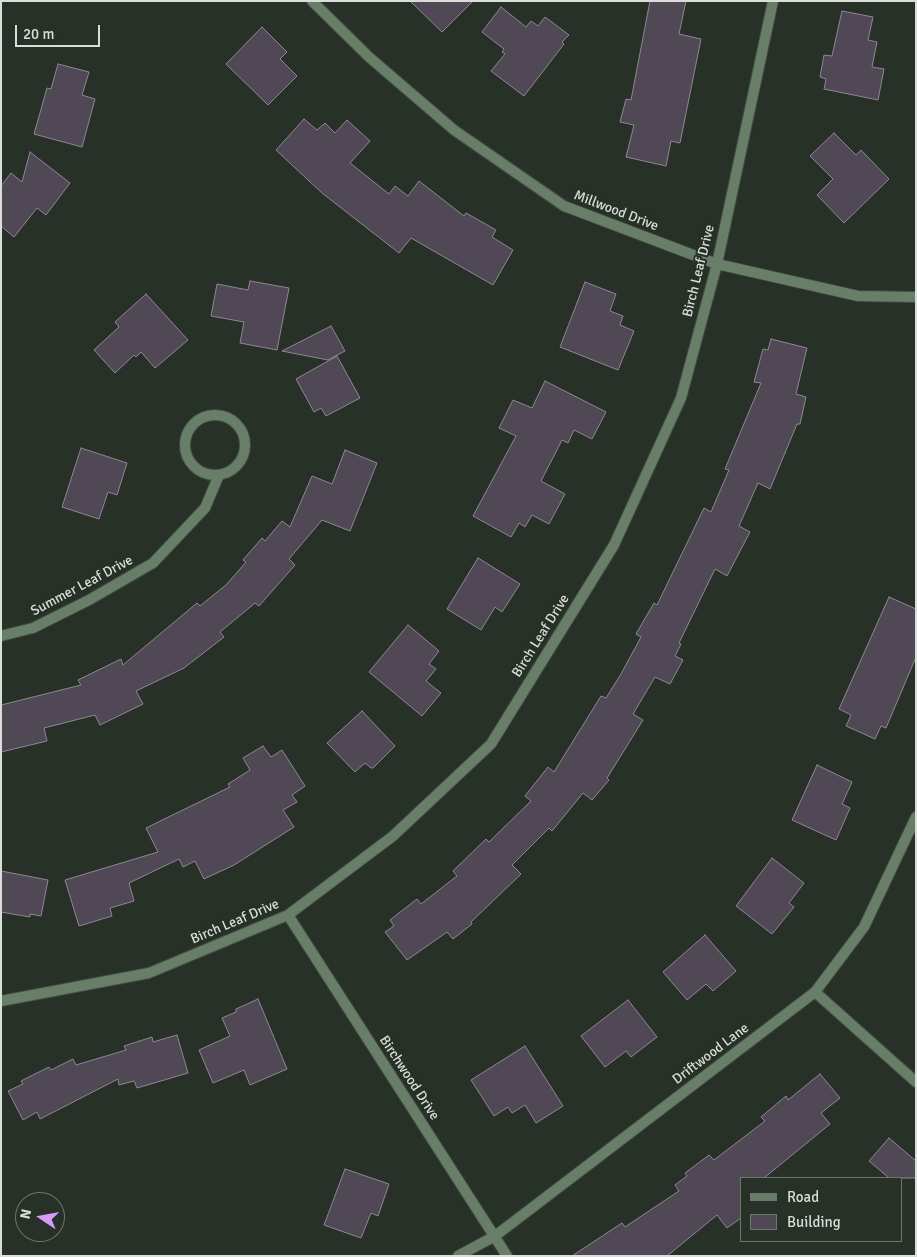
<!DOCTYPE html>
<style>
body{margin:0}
#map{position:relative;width:917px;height:1257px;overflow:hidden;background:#273127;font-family:Signika,sans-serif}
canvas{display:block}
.frame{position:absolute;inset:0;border:2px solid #d9dfd8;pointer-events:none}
.legend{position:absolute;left:740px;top:1177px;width:162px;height:65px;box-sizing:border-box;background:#273127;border:1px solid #6e776e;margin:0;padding:6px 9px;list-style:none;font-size:15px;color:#d9dfd8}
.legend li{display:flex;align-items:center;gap:10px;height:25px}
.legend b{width:25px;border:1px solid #6e776e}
.north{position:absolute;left:15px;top:1192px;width:50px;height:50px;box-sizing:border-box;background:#273127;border:1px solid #6e776e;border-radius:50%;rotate:282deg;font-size:14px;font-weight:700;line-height:20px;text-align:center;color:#d9dfd8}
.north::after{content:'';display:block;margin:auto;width:18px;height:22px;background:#d69bf9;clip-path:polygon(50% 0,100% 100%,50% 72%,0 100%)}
.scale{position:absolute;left:15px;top:25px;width:85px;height:22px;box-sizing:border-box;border:2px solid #d9dfd8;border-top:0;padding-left:6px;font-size:15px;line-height:18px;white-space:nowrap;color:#d9dfd8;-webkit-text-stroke:4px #273127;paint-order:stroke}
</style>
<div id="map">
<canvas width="917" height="1257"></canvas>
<div class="frame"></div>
<ul class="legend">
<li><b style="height:6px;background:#687e68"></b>Road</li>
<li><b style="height:14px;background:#504955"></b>Building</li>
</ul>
<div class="north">N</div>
<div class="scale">20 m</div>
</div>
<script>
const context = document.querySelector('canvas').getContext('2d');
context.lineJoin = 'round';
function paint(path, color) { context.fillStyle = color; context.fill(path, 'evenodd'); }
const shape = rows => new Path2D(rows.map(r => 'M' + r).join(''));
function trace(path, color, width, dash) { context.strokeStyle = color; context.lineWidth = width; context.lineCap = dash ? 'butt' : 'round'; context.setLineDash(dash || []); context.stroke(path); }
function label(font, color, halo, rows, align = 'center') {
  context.font = font + ' Signika,sans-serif'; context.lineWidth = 4; context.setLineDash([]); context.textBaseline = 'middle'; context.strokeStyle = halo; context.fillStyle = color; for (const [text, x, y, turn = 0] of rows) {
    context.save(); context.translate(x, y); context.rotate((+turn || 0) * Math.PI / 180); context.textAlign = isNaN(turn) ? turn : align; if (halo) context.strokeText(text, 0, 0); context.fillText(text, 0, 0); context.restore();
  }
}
const building = shape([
 [410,1,473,1,442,32,410,1],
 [650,1,686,1,679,34,701,39,680,143,671,141,666,166,626,157,634,125,620,122,626,99,631,100,650,1],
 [501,7,526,27,531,21,538,26,545,17,569,35,562,42,564,44,524,96,491,71,505,54,502,52,504,49,482,32,501,7],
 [842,11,873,17,868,40,877,42,872,67,884,69,878,100,824,89,826,79,820,77,824,55,832,56,842,11],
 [262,27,287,52,280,59,297,76,268,105,226,64,262,27],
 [58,64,89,72,82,95,95,99,82,147,34,134,47,88,51,89,58,64],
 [304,119,317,130,325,123,335,133,347,120,370,141,350,163,389,194,395,186,408,196,419,181,464,216,466,213,496,230,492,237,513,250,493,285,411,238,399,253,322,193,276,150,304,119],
 [834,133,856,155,861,150,889,179,844,223,817,195,833,179,810,156,834,133],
 [30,152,70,183,46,215,37,208,14,237,1,226,1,186,11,173,22,182,30,152],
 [250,281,289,288,277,350,240,343,244,322,211,316,217,284,248,290,250,281],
 [585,282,616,294,610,311,623,316,620,325,634,331,618,370,560,347,585,282],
 [146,294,188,340,155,368,141,352,136,357,134,355,115,373,94,350,119,327,115,322,146,294],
 [331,326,345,351,328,360,282,351,331,326],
 [771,339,807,348,796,394,806,397,800,424,797,424,770,489,758,483,739,526,750,532,727,576,715,569,679,643,681,644,675,656,683,660,670,684,655,677,633,714,643,720,607,778,609,780,592,800,583,793,552,831,549,828,512,865,521,874,471,922,472,924,453,939,447,932,407,960,385,932,394,926,390,920,417,899,421,904,457,876,453,871,486,839,489,842,531,801,525,796,548,767,554,772,601,696,606,698,621,674,641,637,636,634,654,603,657,605,704,508,711,512,729,470,725,469,761,383,754,382,763,349,768,350,771,339],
 [337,356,360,398,326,416,321,408,314,412,296,379,337,356],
 [545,381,606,412,592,439,574,430,568,443,562,440,541,481,565,494,549,524,532,515,525,527,519,523,511,537,473,516,516,436,499,428,513,400,532,408,545,381],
 [81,448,127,463,117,495,108,492,99,519,62,507,81,448],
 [345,450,377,463,350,531,322,520,289,559,295,565,259,606,255,603,220,632,224,637,184,668,136,691,143,704,100,725,95,715,44,728,47,741,1,752,1,705,81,685,78,680,121,659,123,665,197,603,200,606,227,584,246,562,243,560,262,538,265,541,282,521,290,527,312,476,332,484,345,450],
 [478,558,520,584,502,612,495,607,481,630,447,609,478,558],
 [889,597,916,609,916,657,886,728,881,726,875,739,846,726,851,715,839,709,889,597],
 [408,625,439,651,429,664,436,669,426,681,441,693,422,716,369,672,408,625],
 [362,711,395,746,373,768,371,768,365,763,355,772,327,743,362,711],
 [263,746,271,757,282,750,305,786,292,795,297,802,283,810,294,827,234,865,204,879,195,861,183,867,179,859,129,883,134,901,110,908,112,916,79,926,65,880,158,852,146,828,230,787,228,784,250,770,243,758,263,746],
 [817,765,852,782,842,804,850,808,836,840,792,820,817,765],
 [772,858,804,883,789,903,794,907,772,934,736,906,772,858],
 [1,871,48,880,41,916,30,914,30,917,1,912,1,871],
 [705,935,736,971,713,991,706,984,687,1000,663,972,705,935],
 [258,999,287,1069,250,1085,244,1070,213,1083,199,1050,230,1036,222,1018,236,1012,236,1009,258,999],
 [628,1000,657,1037,631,1057,626,1051,605,1067,581,1036,628,1000],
 [177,1035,188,1073,137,1088,134,1081,119,1085,118,1079,40,1119,37,1112,23,1120,8,1091,23,1084,21,1081,49,1067,51,1070,73,1059,76,1065,126,1050,124,1046,152,1037,153,1042,177,1035],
 [525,1046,563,1106,536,1123,525,1105,512,1113,508,1107,494,1116,471,1080,525,1046],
 [820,1074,840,1098,821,1113,830,1124,764,1178,741,1178,741,1218,727,1228,717,1215,667,1256,572,1256,622,1223,625,1227,679,1191,675,1185,687,1176,685,1173,709,1155,714,1160,765,1121,761,1117,786,1096,788,1100,820,1074],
 [889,1138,916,1161,916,1178,889,1178,869,1161,889,1138],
 [345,1169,389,1184,378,1216,371,1213,361,1238,324,1225,345,1169]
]);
const street = shape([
 [312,1,369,57,454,130,564,206,717,264,858,296,916,297],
 '185 445a30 30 0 1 1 60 0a30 30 0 1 1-60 0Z',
 [1,636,33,628,89,600,153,563,205,508,219,475],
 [288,915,507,1256],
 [815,992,916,1082],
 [1,1001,149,973,288,915,393,836,491,744,614,545,681,398,717,264,773,1],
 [458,1256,495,1236,815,992,864,927,916,817]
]);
const streetNames = [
 ["Millwood Drive",616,211,21],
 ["Birch Leaf Drive",699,271,-76],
 ["Summer Leaf Drive",82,586,-28],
 ["Birch Leaf Drive",541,636,-58],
 ["Birch Leaf Drive",235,922,-23],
 ["Driftwood Lane",711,1054,-37],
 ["Birchwood Drive",409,1078,57]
];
paint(building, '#504955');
trace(building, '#8f8794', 1);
trace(street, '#434d43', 12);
trace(street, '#687e68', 10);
label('14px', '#d9dfd8', '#273127', streetNames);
</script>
